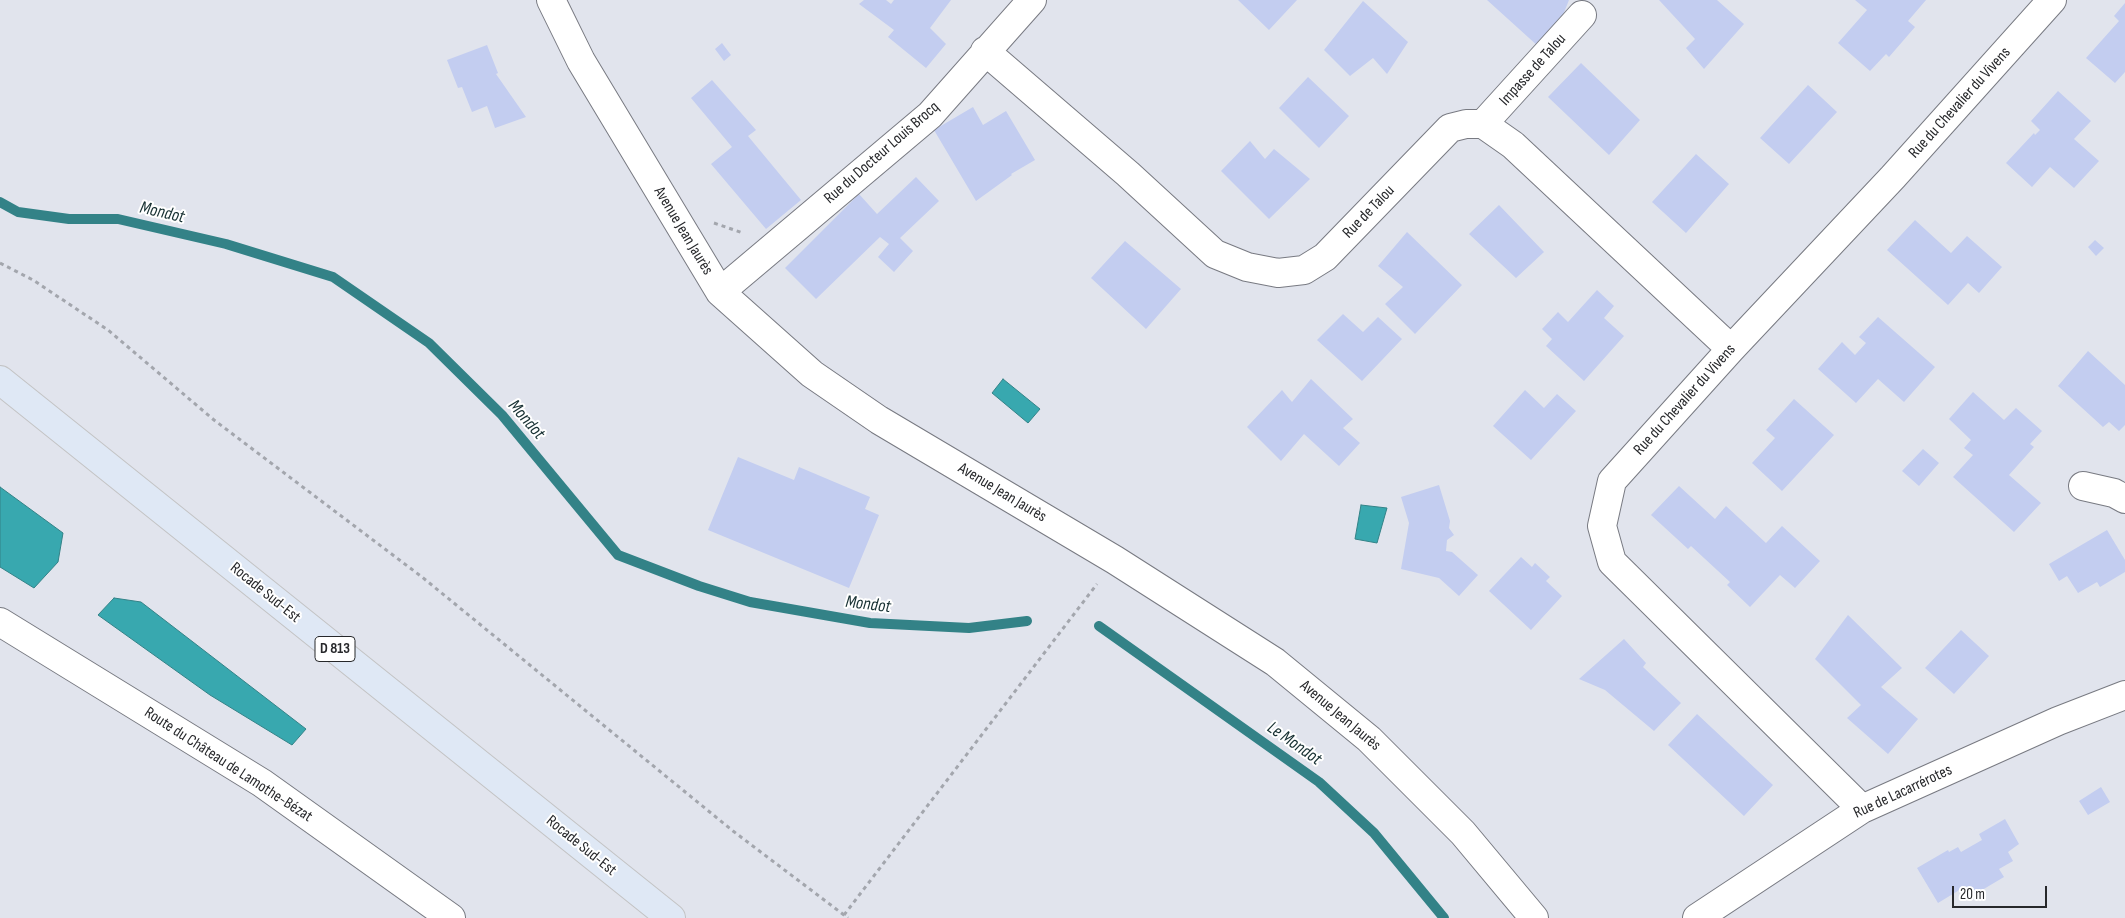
<!DOCTYPE html>
<meta charset="utf-8">
<style>
body{margin:0}
#map{position:relative;width:2125px;height:918px;overflow:hidden;background:#e1e4ed;font-family:"Sofia Sans Condensed",sans-serif}
canvas{display:block}
.scale{position:absolute;left:1952px;top:886px;width:95px;height:22px;box-sizing:border-box;border:2px solid #27282b;border-top:0;padding-left:6px;font-size:15px;line-height:18px;white-space:nowrap;color:#27282b;-webkit-text-stroke:4px #fff;paint-order:stroke}
</style>
<div id="map">
<canvas width="2125" height="918"></canvas>
<div class="scale">20 m</div>
</div>
<script>
const context = document.querySelector('canvas').getContext('2d');
context.lineJoin = 'round';
function paint(path, color) { context.fillStyle = color; context.fill(path, 'evenodd'); }
const shape = rows => new Path2D(rows.map(r => 'M' + r).join(''));
function trace(path, color, width, dash) { context.strokeStyle = color; context.lineWidth = width; context.lineCap = dash ? 'butt' : 'round'; context.setLineDash(dash || []); context.stroke(path); }
function label(font, color, halo, rows, align = 'center') {
  context.font = font + ' "Sofia Sans Condensed",sans-serif'; context.lineWidth = 4; context.setLineDash([]); context.textBaseline = 'middle'; context.strokeStyle = halo; context.fillStyle = color; for (const [text, x, y, turn = 0] of rows) {
    context.save(); context.translate(x, y); context.rotate((+turn || 0) * Math.PI / 180); context.textAlign = isNaN(turn) ? turn : align; if (halo) context.strokeText(text, 0, 0); context.fillText(text, 0, 0); context.restore();
  }
}
const water = shape([
 [1003,379,1040,409,1028,423,992,393,1003,379],
 [0,487,63,533,58,562,34,588,0,567,0,487],
 [1361,505,1387,508,1377,543,1355,539,1361,505],
 [114,598,141,602,306,729,292,745,210,695,98,615,114,598]
]);
const stream = shape([
 [0,202,18,212,69,219,118,219,226,244,333,277,429,343,502,415,618,555,699,586,750,602,870,623,969,628,1027,621],
 [1099,626,1319,782,1374,833,1444,918]
]);
const building = shape([
 [864,0,886,0,891,4,894,0,951,0,930,28,946,44,926,68,888,37,894,30,859,4],
 [1238,0,1297,0,1269,30],
 [1487,0,1569,0,1559,25,1539,47],
 [1659,0,1717,0,1744,24,1704,69,1686,48,1695,39],
 [1855,0,1926,0,1908,21,1915,27,1889,57,1886,54,1870,71,1838,43,1867,10],
 [1363,1,1408,42,1387,74,1373,58,1350,76,1324,50],
 [2125,3,2125,72,2115,83,2086,58,2119,21,2114,16],
 [722,43,731,55,724,61,715,49],
 [487,45,498,73,496,74,526,117,495,128,487,106,472,112,462,87,458,88,447,60],
 [1581,63,1640,120,1609,155,1548,97],
 [1308,77,1349,116,1319,148,1279,108],
 [712,80,756,130,748,136,801,200,766,229,711,164,732,147,691,98],
 [1808,85,1837,112,1789,164,1760,138],
 [2058,91,2091,121,2074,139,2099,161,2074,188,2050,167,2032,187,2006,163,2034,133,2035,135,2040,130,2031,121],
 [973,107,983,125,1006,111,1035,160,1011,174,1012,175,976,201,934,130],
 [1250,141,1265,159,1274,149,1310,179,1269,219,1221,171],
 [1696,154,1729,184,1686,233,1652,202],
 [916,177,939,201,900,238,913,251,894,272,878,257,889,244,880,237,816,299,785,268,859,194,877,214],
 [1499,205,1544,252,1516,278,1469,234],
 [1915,220,1951,253,1967,236,2002,267,1979,293,1968,283,1948,305,1887,250],
 [1407,232,1462,285,1415,334,1385,304,1403,287,1378,266],
 [2095,240,2104,248,2096,256,2088,247],
 [1125,241,1181,289,1146,329,1091,278],
 [1597,290,1614,306,1604,318,1624,336,1584,381,1546,346,1552,339,1542,329,1558,312,1568,322],
 [1343,314,1363,332,1378,317,1402,339,1362,381,1317,340],
 [1878,317,1935,367,1904,402,1878,379,1856,403,1818,369,1842,342,1855,355,1866,343,1859,337],
 [2088,351,2125,385,2125,425,2119,431,2109,422,2103,427,2058,386],
 [1311,379,1353,419,1343,428,1360,443,1339,466,1304,434,1281,461,1247,427,1282,390,1292,402],
 [1525,390,1544,408,1557,394,1576,411,1531,460,1493,426],
 [1973,392,2004,420,2016,408,2042,431,2030,444,2034,447,2009,475,2041,503,2014,532,1953,477,1973,455,1964,448,1971,440,1949,419],
 [1794,399,1834,435,1782,491,1752,463,1775,438,1766,430],
 [1923,449,1939,463,1919,486,1902,471],
 [738,457,794,480,799,467,870,497,865,509,879,515,849,588,708,530],
 [1439,485,1450,521,1449,528,1454,535,1447,540,1446,551,1452,552,1478,575,1459,596,1439,578,1401,569,1409,523,1401,497],
 [1679,486,1715,519,1726,506,1766,543,1782,526,1820,561,1795,588,1780,575,1750,607,1727,585,1730,582,1691,546,1688,549,1651,515],
 [2107,530,2125,560,2125,572,2100,587,2097,582,2078,593,2067,576,2059,581,2049,564],
 [1521,557,1532,567,1535,563,1550,577,1546,581,1562,596,1531,630,1489,591],
 [1848,615,1902,668,1881,687,1918,719,1888,754,1847,718,1861,705,1815,659],
 [1961,630,1989,656,1954,694,1925,668],
 [1624,639,1646,663,1643,667,1681,703,1654,731,1605,690,1579,679],
 [1697,714,1773,785,1744,816,1668,745],
 [2101,787,2110,802,2088,815,2079,801],
 [2005,819,2019,844,2008,852,2013,861,1999,869,2004,877,1972,896,1966,886,1938,903,1917,868,1948,850,1949,852,1958,847,1961,852,1982,840,1979,834]
]);
const path = shape([
 [714,223,743,233],
 [0,263,33,280,108,330,214,420,422,577,733,831,848,918],
 [844,915,1097,584]
]);
const minor = shape([
 [551,0,581,61,720,292,812,374,879,420,1115,560,1275,662,1369,739,1463,833,1534,918],
 [985,51,1128,174,1215,254,1247,267,1278,273,1304,270,1325,257,1450,128,1466,124,1483,124,1513,145,1731,349],
 [1483,124,1582,15],
 [720,292,930,115,1032,0],
 [2083,486,2114,493,2125,499],
 [0,622,262,783,451,918],
 [1862,809,1612,562,1602,526,1612,481,1731,349,1893,177,2052,0],
 [1697,918,1862,809,2058,721,2125,695]
]);
const major = shape([
 [0,380,671,918]
]);
const shields = [
 [335,649,40]
];
const shieldNames = [
 ["D 813",335,649]
];
const streetNames = [
 ["Impasse de Talou",1533,70,-48],
 ["Rue du Chevalier du Vivens",1960,103,-48],
 ["Rue du Docteur Louis Brocq",882,153,-41],
 ["Rue de Talou",1369,212,-46],
 ["Avenue Jean Jaurès",683,231,59],
 ["Rue du Chevalier du Vivens",1685,400,-48],
 ["Avenue Jean Jaurès",1002,493,31],
 ["Rocade Sud-Est",265,593,39],
 ["Avenue Jean Jaurès",1340,716,40],
 ["Route du Château de Lamothe-Bézat",228,765,33],
 ["Rue de Lacarrérotes",1903,792,-25],
 ["Rocade Sud-Est",581,846,39]
];
const waterNames = [
 ["Mondot",162,213,13],
 ["Mondot",526,420,49],
 ["Mondot",868,605,7],
 ["Le Mondot",1294,744,35]
];
paint(water, '#38a8af');
trace(water, '#338287', 1);
trace(stream, '#338287', 10);
paint(building, '#c3cdf0');
trace(minor, '#787a82', 30);
trace(major, '#c3c3c4', 30);
trace(path, '#a3a6ad', 3, [4, 4]);
trace(minor, '#fff', 28);
trace(major, '#dfe8f5', 28);
for (const [x, y, w] of shields) { const box = new Path2D(); box.roundRect(x - w / 2, y - 12.5, w, 25, 4); context.fillStyle = '#fff'; context.fill(box); trace(box, '#27282b', 1); }
label('bold 15px', '#27282b', null, shieldNames);
label('16px', '#27282b', '#fff', streetNames);
label('italic 18px', '#162f31', '#fff', waterNames);
</script>
